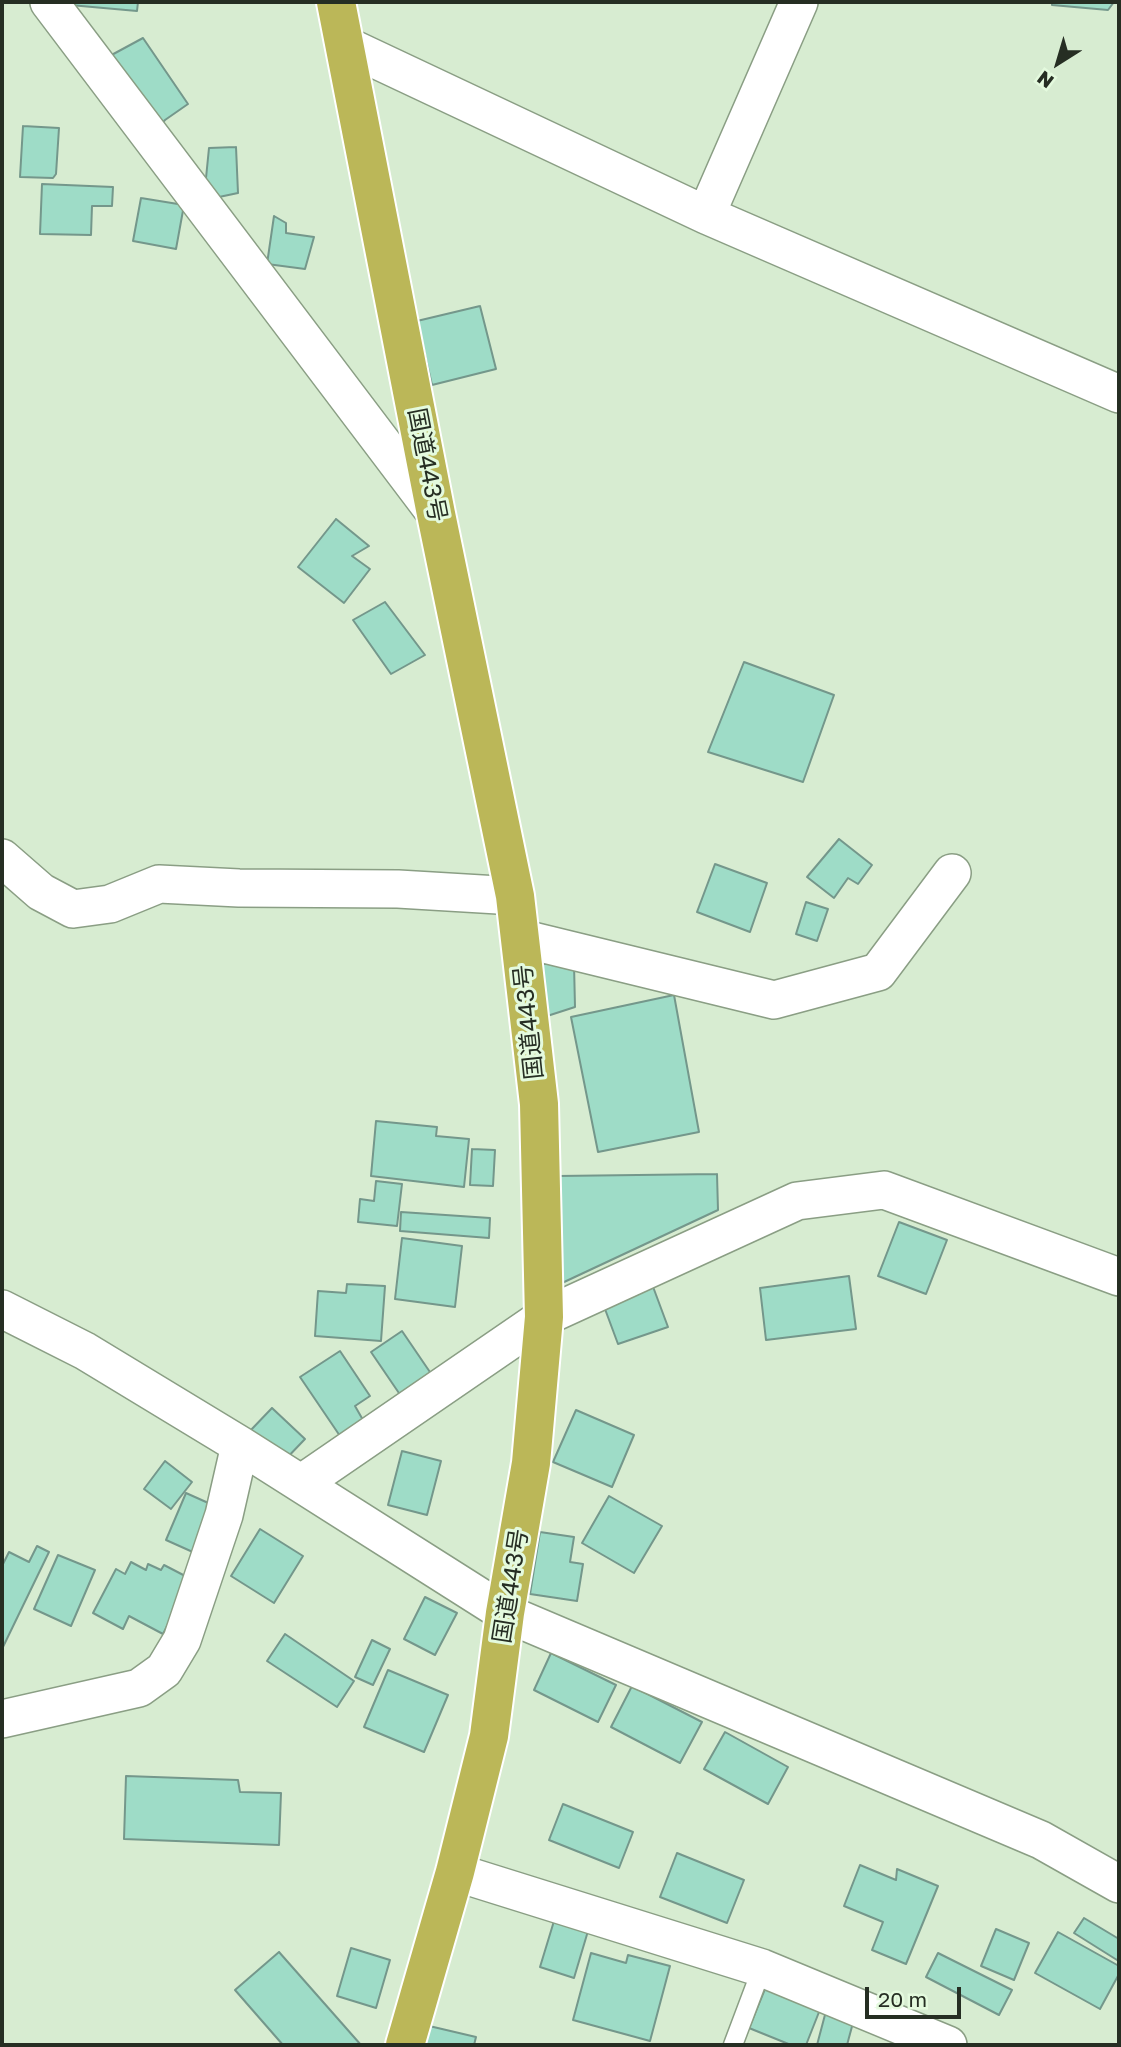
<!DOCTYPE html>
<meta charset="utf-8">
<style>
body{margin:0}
#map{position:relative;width:1121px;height:2047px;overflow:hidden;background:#d7ecd1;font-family:"Golos Text",sans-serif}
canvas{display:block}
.frame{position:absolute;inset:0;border:4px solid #262e23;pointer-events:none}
.north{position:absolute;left:1023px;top:28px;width:70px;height:70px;-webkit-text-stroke:5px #e4fade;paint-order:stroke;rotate:217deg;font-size:19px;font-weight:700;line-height:28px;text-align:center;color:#262e23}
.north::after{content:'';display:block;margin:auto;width:24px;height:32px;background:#262e23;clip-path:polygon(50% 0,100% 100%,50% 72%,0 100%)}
.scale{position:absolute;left:865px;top:1987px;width:96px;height:32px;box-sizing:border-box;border:4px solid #262e23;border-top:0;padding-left:9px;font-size:21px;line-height:24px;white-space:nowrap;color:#262e23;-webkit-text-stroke:5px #e4fade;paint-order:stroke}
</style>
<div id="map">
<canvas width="1121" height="2047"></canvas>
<div class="frame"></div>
<div class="north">N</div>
<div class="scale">20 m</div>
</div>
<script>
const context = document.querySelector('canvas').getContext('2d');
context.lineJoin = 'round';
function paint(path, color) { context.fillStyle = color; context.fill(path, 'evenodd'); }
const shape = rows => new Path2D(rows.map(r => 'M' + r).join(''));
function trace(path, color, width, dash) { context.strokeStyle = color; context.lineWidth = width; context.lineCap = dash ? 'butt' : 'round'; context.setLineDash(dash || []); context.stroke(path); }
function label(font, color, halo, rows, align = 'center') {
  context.font = font + ' "Golos Text","Noto Sans JP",sans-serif'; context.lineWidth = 6; context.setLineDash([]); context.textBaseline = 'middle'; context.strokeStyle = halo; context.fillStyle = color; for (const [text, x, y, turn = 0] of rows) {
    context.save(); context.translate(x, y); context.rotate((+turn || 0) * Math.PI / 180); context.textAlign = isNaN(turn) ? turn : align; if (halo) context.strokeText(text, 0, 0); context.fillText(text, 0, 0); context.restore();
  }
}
const building = shape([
 [71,2,138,2,137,11,70,5,71,2],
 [1052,2,1114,2,1108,10,1052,5,1052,2],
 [143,38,188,104,165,120,157,129,106,58,143,38],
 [23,126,59,128,56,174,53,178,20,177,23,126],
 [236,147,238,193,219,197,205,188,209,148,236,147],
 [42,184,113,187,112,206,92,206,91,235,40,234,42,184],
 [141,198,184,205,176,249,133,241,141,198],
 [274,216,286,223,286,233,314,237,305,269,267,264,274,216],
 [480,306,496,369,432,385,417,321,480,306],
 [336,519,369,546,352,556,370,569,344,603,298,567,336,519],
 [385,602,425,655,391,674,353,620,385,602],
 [744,662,834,695,803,782,708,752,744,662],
 [839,839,872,865,858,884,848,878,834,898,807,877,839,839],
 [715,864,767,883,750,932,697,912,715,864],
 [806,902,828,909,817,941,796,934,806,902],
 [533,964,574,964,575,1007,541,1018,533,964],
 [674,995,699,1132,598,1152,571,1017,674,995],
 [376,1121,437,1127,436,1136,469,1139,464,1187,371,1176,376,1121],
 [472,1149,495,1150,493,1186,470,1185,472,1149],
 [717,1174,718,1210,562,1283,558,1176,717,1174],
 [376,1181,402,1184,397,1226,358,1222,360,1199,374,1201,376,1181],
 [401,1212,490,1218,489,1238,400,1231,401,1212],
 [899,1222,947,1240,926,1294,878,1276,899,1222],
 [402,1238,462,1246,455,1307,395,1299,402,1238],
 [849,1276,856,1329,766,1340,760,1288,849,1276],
 [347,1284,385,1286,381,1341,315,1336,318,1291,346,1293,347,1284],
 [652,1284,668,1327,618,1344,602,1301,652,1284],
 [402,1331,434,1378,403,1399,371,1352,402,1331],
 [340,1351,370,1396,355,1406,363,1420,340,1436,300,1377,340,1351],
 [272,1408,305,1439,282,1463,249,1432,272,1408],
 [576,1410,634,1435,612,1487,553,1462,576,1410],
 [402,1451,441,1461,427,1515,388,1505,402,1451],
 [165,1461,192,1482,171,1509,144,1489,165,1461],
 [186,1493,215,1506,195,1553,166,1540,186,1493],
 [609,1496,662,1526,634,1573,582,1543,609,1496],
 [260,1529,303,1556,274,1603,231,1576,260,1529],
 [540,1532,574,1537,570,1562,583,1564,577,1601,530,1594,540,1532],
 [37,1546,49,1552,2,1649,2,1566,9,1552,29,1562,37,1546],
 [58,1555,95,1570,71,1626,34,1609,58,1555],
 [131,1562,146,1570,148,1564,161,1570,164,1565,191,1579,163,1634,129,1616,123,1629,93,1613,116,1569,125,1574,131,1562],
 [425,1597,457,1613,435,1655,404,1639,425,1597],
 [285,1634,354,1681,337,1707,267,1661,285,1634],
 [372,1640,390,1649,373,1685,355,1677,372,1640],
 [551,1653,616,1685,598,1722,534,1690,551,1653],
 [388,1670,448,1695,424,1752,364,1727,388,1670],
 [632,1686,702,1722,680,1763,611,1727,632,1686],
 [725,1732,788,1767,768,1804,704,1769,725,1732],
 [126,1776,238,1780,240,1792,281,1793,279,1845,124,1839,126,1776],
 [563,1804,633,1832,619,1868,549,1840,563,1804],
 [677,1853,744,1880,727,1923,660,1897,677,1853],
 [860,1865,896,1880,897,1869,938,1886,906,1964,872,1950,883,1922,844,1906,860,1865],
 [1084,1918,1119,1939,1119,1957,1117,1960,1074,1933,1084,1918],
 [554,1921,588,1931,574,1978,540,1967,554,1921],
 [996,1929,1029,1943,1014,1980,981,1966,996,1929],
 [1058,1932,1119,1966,1119,1974,1100,2009,1035,1973,1058,1932],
 [351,1948,390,1960,376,2008,337,1996,351,1948],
 [279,1952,361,2045,283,2045,235,1990,279,1952],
 [591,1953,626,1963,628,1955,670,1966,650,2041,573,2020,591,1953],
 [938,1953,1012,1990,999,2015,926,1977,938,1953],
 [767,1984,821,2007,806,2045,791,2045,749,2028,767,1984],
 [826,2011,854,2019,847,2045,817,2045,826,2011],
 [425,2025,476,2037,474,2045,420,2045,425,2025]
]);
const lane = shape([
 [733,2045,762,1968]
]);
const street = shape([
 [49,2,436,514],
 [345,45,706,215,1119,394],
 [706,215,799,2],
 [2,858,41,892,73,909,110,904,159,884,239,888,398,889,515,896],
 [520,938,774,1000,878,972,952,873],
 [2,1309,85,1351,240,1445,505,1613,1041,1840,1119,1884],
 [302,1483,544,1317,797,1201,884,1190,1119,1277],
 [2,1719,139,1688,164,1670,182,1640,224,1515,240,1445],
 [455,1872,762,1968,948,2045]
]);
const highway = shape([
 [336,2,436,514,515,896,539,1104,544,1317,531,1463,505,1613,489,1736,455,1872,405,2045]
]);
const streetNames = [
 ["国道443号",427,465,79],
 ["国道443号",529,1022,-96],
 ["国道443号",511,1586,-81]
];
paint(building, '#9edcc7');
trace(building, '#74978b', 2);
trace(lane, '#8a9e84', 21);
trace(street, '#8a9e84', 40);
trace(highway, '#fff', 42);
trace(lane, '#fff', 18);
trace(street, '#fff', 37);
trace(highway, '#bbb758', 38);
label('24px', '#262e23', '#e4fade', streetNames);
</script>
